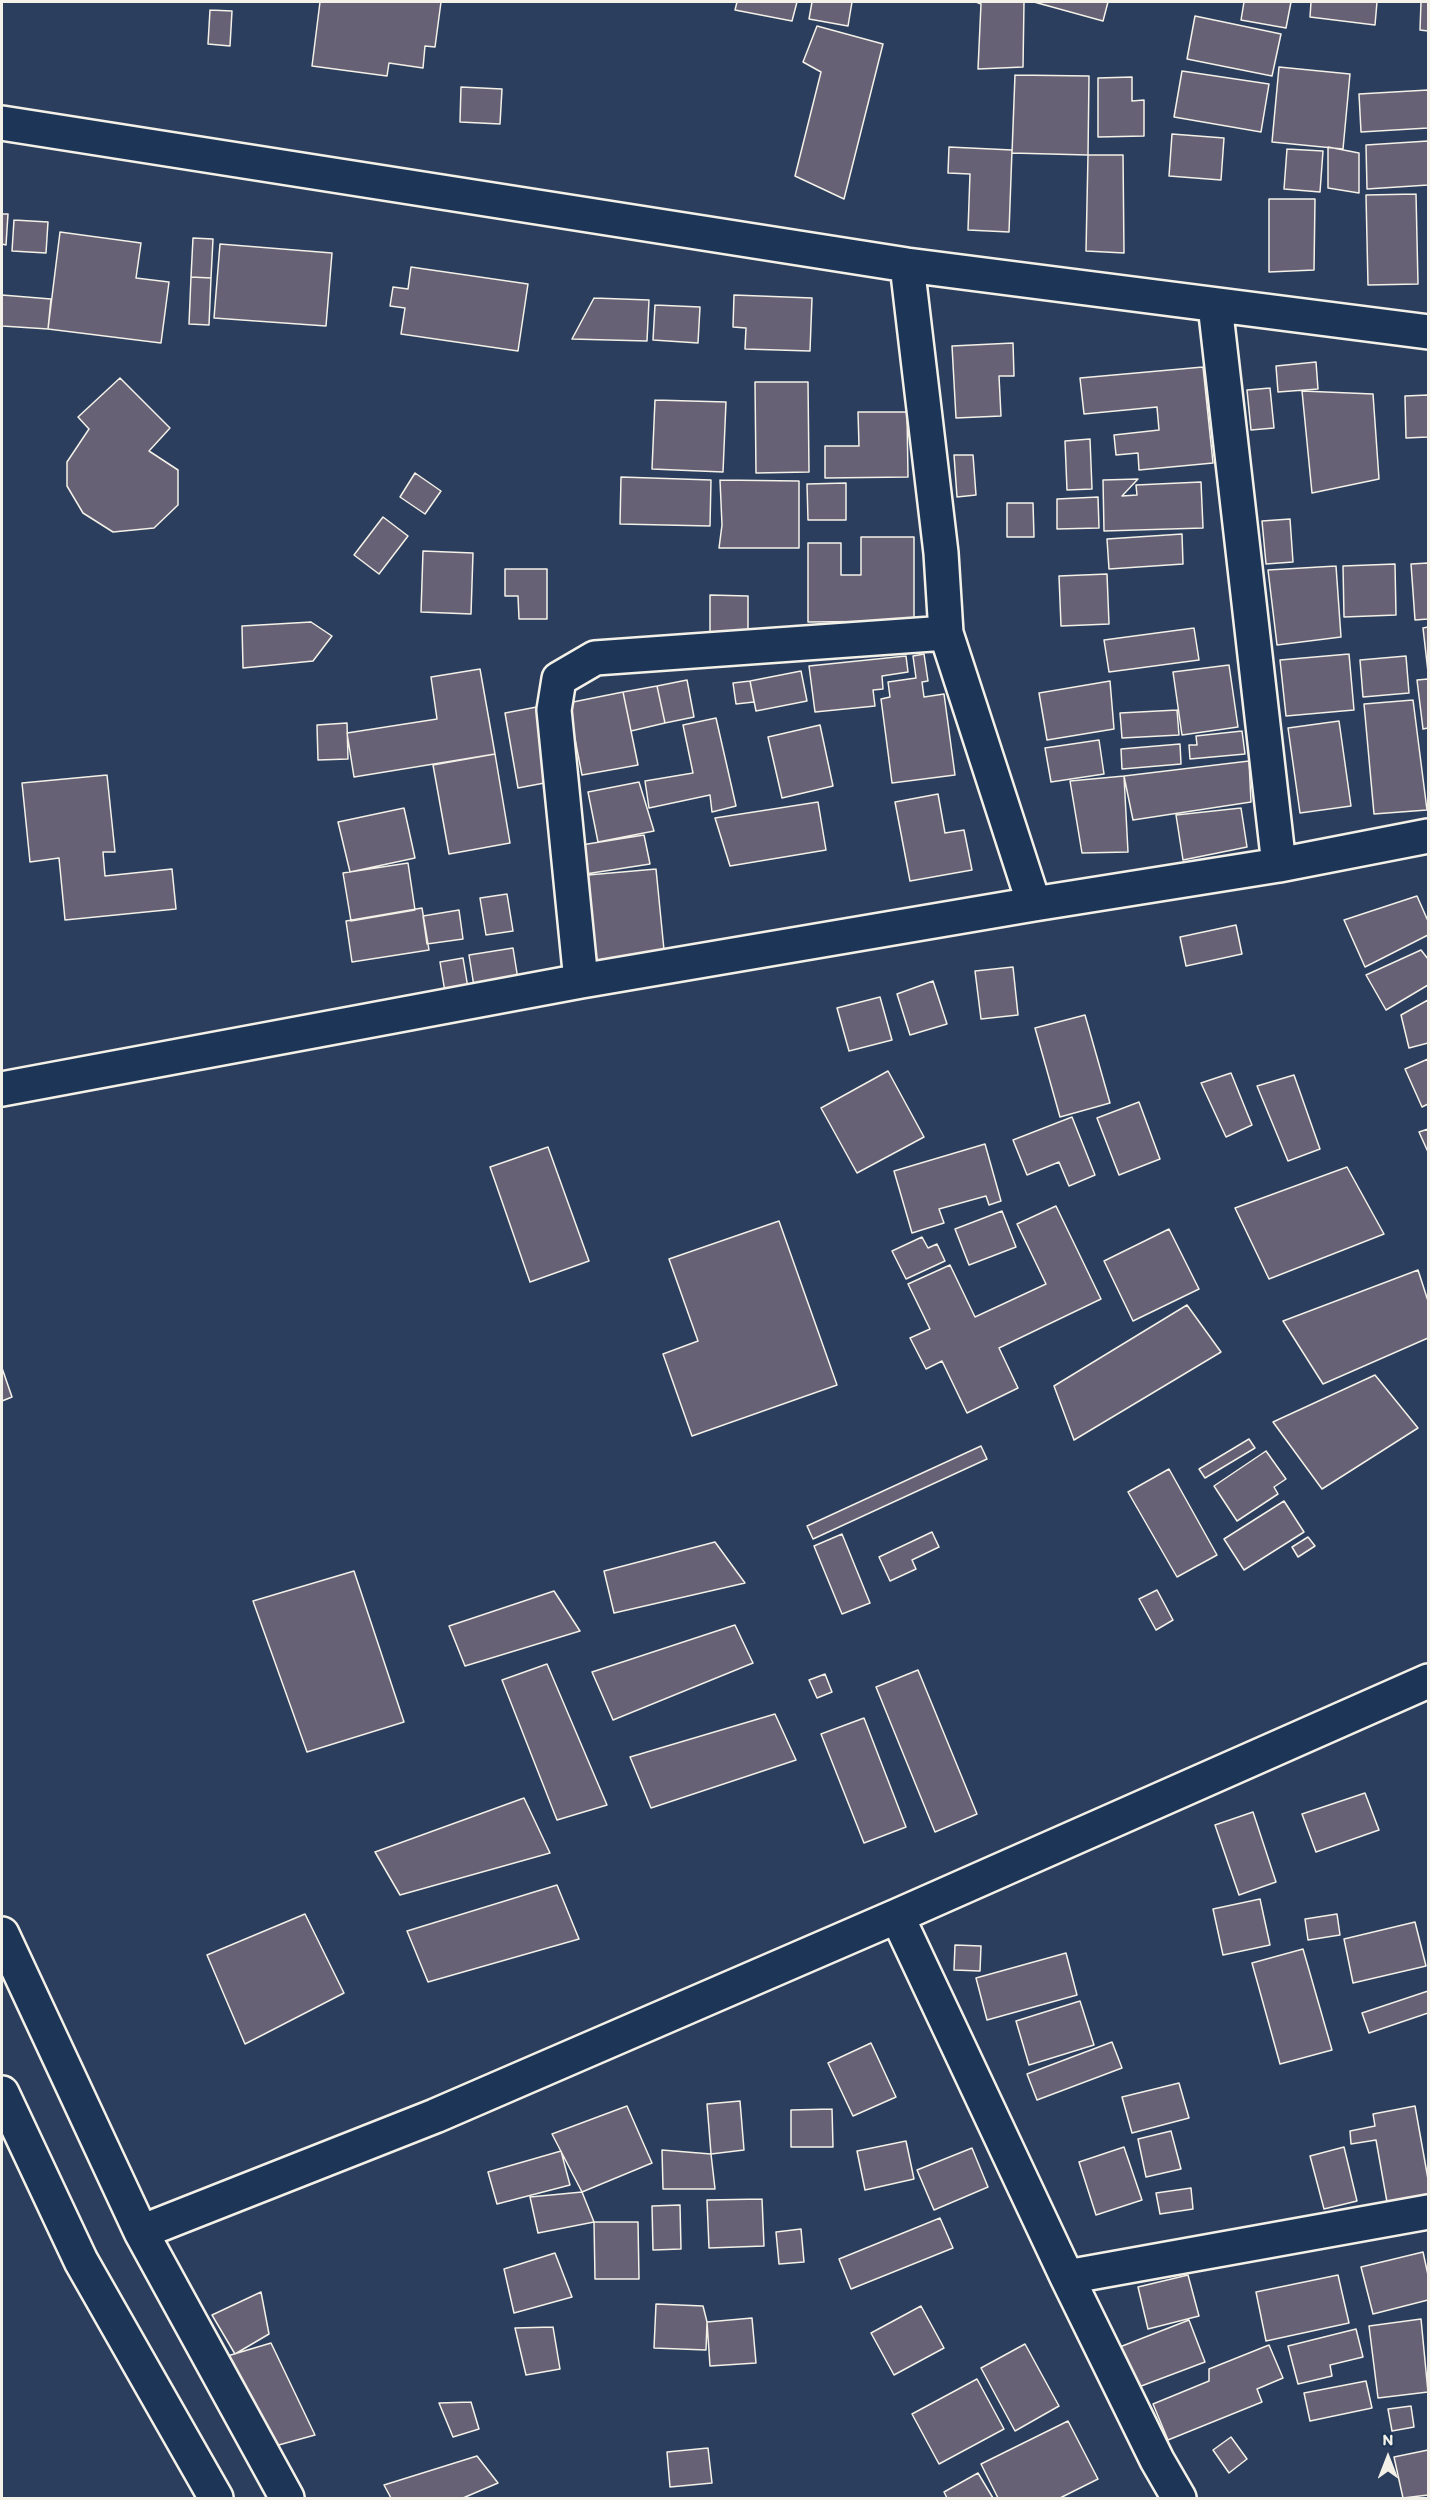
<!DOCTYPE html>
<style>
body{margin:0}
#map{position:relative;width:1430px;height:2500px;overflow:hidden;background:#2c3e5d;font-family:Itim,sans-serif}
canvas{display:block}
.frame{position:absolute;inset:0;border:3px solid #f4f1e8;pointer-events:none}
.north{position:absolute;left:1358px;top:2428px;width:60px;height:60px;-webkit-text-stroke:4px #1d3557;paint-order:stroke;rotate:0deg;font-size:16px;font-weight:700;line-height:24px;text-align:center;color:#f4f1e8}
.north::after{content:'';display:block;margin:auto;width:21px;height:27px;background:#f4f1e8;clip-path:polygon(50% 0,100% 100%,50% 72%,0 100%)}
</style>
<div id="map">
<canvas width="1430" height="2500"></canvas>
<div class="frame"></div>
<div class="north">N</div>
</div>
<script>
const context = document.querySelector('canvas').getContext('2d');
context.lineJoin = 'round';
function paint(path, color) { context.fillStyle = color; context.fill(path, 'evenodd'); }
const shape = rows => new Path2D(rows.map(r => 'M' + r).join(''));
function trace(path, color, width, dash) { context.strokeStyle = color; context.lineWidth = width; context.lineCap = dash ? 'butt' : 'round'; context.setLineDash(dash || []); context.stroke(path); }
const building = shape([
 [320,2,441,2,435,47,425,46,423,68,389,63,387,76,312,66,320,2],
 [737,2,797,2,792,21,735,10,737,2],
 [812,2,852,2,848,26,809,19,812,2],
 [976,2,1024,2,1023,67,978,69,981,4,976,2],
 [1034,2,1108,2,1103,21,1034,2],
 [1244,2,1291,2,1286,28,1241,20,1244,2],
 [1311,2,1377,2,1375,25,1310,17,1311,2],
 [1421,2,1428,2,1428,31,1420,30,1421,2],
 [210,10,232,11,230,46,208,44,210,10],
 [1195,16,1281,34,1272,76,1187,59,1195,16],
 [817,26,883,44,844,199,795,176,821,72,803,62,817,26],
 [1279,67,1350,74,1343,149,1272,142,1279,67],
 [1182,71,1269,84,1261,132,1174,117,1182,71],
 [1015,75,1089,76,1088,155,1012,153,1015,75],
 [1132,77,1132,101,1144,100,1144,136,1098,137,1098,78,1132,77],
 [461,87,502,89,500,124,460,122,461,87],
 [1428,90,1428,128,1361,132,1359,94,1428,90],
 [1172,134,1224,138,1221,180,1169,176,1172,134],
 [1428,141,1428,185,1367,189,1366,145,1428,141],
 [949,147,1012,150,1009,232,968,230,970,174,948,173,949,147],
 [1328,147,1359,153,1359,193,1328,188,1328,147],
 [1287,149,1323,151,1320,192,1284,189,1287,149],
 [1088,155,1123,155,1124,253,1086,251,1088,155],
 [1416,194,1418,284,1368,285,1366,195,1416,194],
 [1269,199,1315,199,1314,270,1269,272,1269,199],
 [2,214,8,214,6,245,2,244,2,214],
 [14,220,48,222,46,253,12,251,14,220],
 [60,232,141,243,136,278,169,282,161,343,48,329,60,232],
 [193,238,213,239,211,278,191,277,193,238],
 [220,244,332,253,326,326,214,318,220,244],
 [411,267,528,284,518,351,401,334,405,308,390,306,393,287,408,289,411,267],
 [191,277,211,278,209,325,189,324,191,277],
 [2,295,51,299,48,329,2,326,2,295],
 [734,295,812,298,810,351,745,349,746,328,733,327,734,295],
 [594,298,649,300,647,341,572,339,594,298],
 [655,305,700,307,698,343,653,340,655,305],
 [1013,343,1014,376,999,376,1001,416,956,418,952,346,1013,343],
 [1316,362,1318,389,1278,392,1276,366,1316,362],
 [1203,367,1213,463,1139,470,1138,453,1116,455,1114,435,1159,430,1157,407,1084,414,1080,378,1203,367],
 [120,378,170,428,149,451,178,470,178,505,154,528,113,532,83,513,67,486,67,462,89,429,78,417,120,378],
 [755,382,808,382,809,472,756,473,755,382],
 [1270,388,1274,428,1251,430,1247,390,1270,388],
 [1302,391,1373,394,1379,479,1312,493,1302,391],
 [1428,395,1428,437,1406,438,1405,396,1428,395],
 [655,400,726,402,723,472,652,469,655,400],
 [858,412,907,412,908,477,825,478,825,446,859,446,858,412],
 [1090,439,1092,489,1067,490,1065,441,1090,439],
 [954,455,973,455,976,495,957,497,954,455],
 [415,473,441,491,425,514,400,497,415,473],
 [621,477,711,480,710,526,620,524,621,477],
 [1138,479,1122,496,1137,495,1136,485,1201,482,1203,528,1104,531,1103,480,1138,479],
 [720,480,799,481,799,548,719,548,722,525,720,480],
 [846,483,846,520,808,520,807,484,846,483],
 [1098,497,1099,528,1057,529,1057,499,1098,497],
 [1007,503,1033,503,1034,537,1007,537,1007,503],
 [383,517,408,536,379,574,354,555,383,517],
 [1290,519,1293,562,1266,564,1262,521,1290,519],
 [1182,534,1183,564,1109,569,1107,539,1182,534],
 [861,537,914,537,914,621,808,622,808,543,841,543,841,575,861,575,861,537],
 [423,551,473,553,471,614,421,612,423,551],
 [1428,563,1428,619,1415,620,1411,564,1428,563],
 [1395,564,1396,615,1344,617,1343,566,1395,564],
 [1336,566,1341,637,1277,645,1268,570,1336,566],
 [505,569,547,569,547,619,519,619,518,596,505,596,505,569],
 [1107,574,1109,624,1061,626,1059,576,1107,574],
 [710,595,748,596,748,635,710,635,710,595],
 [311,622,332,636,313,661,243,668,242,626,311,622],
 [1428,627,1428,672,1423,628,1428,627],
 [1194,628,1199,660,1109,672,1104,640,1194,628],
 [924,654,928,681,922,682,924,697,944,694,955,775,892,783,881,699,890,697,888,682,916,678,913,656,924,654],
 [1349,654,1354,710,1286,716,1280,660,1349,654],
 [906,656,908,672,882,676,883,689,873,690,875,706,815,712,809,666,906,656],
 [1406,656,1409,693,1363,697,1360,660,1406,656],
 [1229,665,1238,727,1182,735,1173,672,1229,665],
 [480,669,495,754,354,777,347,733,437,719,431,677,480,669],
 [801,671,807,701,756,711,750,681,801,671],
 [1428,679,1428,728,1423,729,1417,680,1428,679],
 [687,680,694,717,665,723,657,686,687,680],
 [750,681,754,702,736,704,733,683,750,681],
 [1110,681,1114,729,1047,740,1039,693,1110,681],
 [657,686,665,723,631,731,623,692,657,686],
 [623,692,638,765,582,775,568,703,623,692],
 [1413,700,1427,810,1374,814,1364,704,1413,700],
 [542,706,555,781,518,788,505,713,542,706],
 [1177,710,1179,735,1122,738,1120,713,1177,710],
 [716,718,736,806,712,812,710,795,649,808,645,781,693,773,683,725,716,718],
 [1339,721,1351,806,1300,813,1288,728,1339,721],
 [347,723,348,759,318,760,317,725,347,723],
 [820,725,833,786,782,798,768,737,820,725],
 [1242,731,1245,754,1190,759,1189,745,1197,745,1196,736,1242,731],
 [1099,740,1104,774,1051,782,1045,748,1099,740],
 [1180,744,1181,764,1122,769,1121,749,1180,744],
 [495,754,510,843,449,854,433,765,495,754],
 [1249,761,1251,802,1133,820,1124,776,1249,761],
 [107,775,115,852,103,852,105,876,172,869,176,909,65,920,59,858,30,862,22,783,107,775],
 [1124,776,1128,852,1082,853,1070,781,1124,776],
 [639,782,654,831,598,842,588,792,639,782],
 [938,794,945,833,964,830,972,870,910,881,895,802,938,794],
 [818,802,826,850,730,866,715,818,818,802],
 [404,808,415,858,350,872,338,822,404,808],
 [1241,808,1247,847,1183,860,1176,815,1241,808],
 [644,835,650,864,579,875,575,846,644,835],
 [408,863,415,910,351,921,343,873,408,863],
 [656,869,665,960,596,967,588,875,656,869],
 [507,894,513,931,486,935,480,898,507,894],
 [1417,896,1428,921,1428,935,1365,967,1344,920,1417,896],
 [422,908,429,950,352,962,346,921,422,908],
 [459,910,463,939,427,944,423,916,459,910],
 [1236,925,1242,954,1186,966,1180,937,1236,925],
 [513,948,519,986,475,993,469,955,513,948],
 [1421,950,1428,959,1428,985,1386,1010,1366,975,1421,950],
 [463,958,469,994,446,998,440,962,463,958],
 [1013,967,1018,1015,981,1019,975,971,1013,967],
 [933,981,947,1024,910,1035,897,994,933,981],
 [880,997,892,1040,849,1051,837,1008,880,997],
 [1428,1000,1428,1043,1409,1048,1401,1015,1428,1000],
 [1085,1015,1110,1103,1060,1117,1035,1028,1085,1015],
 [1428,1059,1428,1104,1422,1107,1405,1069,1428,1059],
 [888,1071,924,1137,857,1173,821,1108,888,1071],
 [1231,1073,1252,1125,1226,1137,1201,1083,1231,1073],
 [1294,1075,1320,1149,1288,1161,1257,1086,1294,1075],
 [1139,1102,1160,1159,1119,1175,1097,1118,1139,1102],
 [1072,1117,1095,1175,1069,1186,1059,1162,1027,1175,1013,1140,1072,1117],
 [1428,1129,1428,1152,1419,1132,1428,1129],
 [985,1144,1001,1201,989,1205,986,1196,939,1209,944,1223,912,1233,894,1171,985,1144],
 [548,1147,589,1261,530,1282,490,1167,548,1147],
 [1347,1167,1384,1234,1269,1279,1235,1208,1347,1167],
 [1056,1206,1101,1299,999,1348,1018,1388,967,1413,942,1361,926,1369,910,1338,930,1329,908,1284,950,1265,975,1317,1046,1284,1017,1224,1056,1206],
 [1002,1211,1016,1247,969,1265,955,1229,1002,1211],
 [779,1221,837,1385,692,1436,663,1354,698,1341,669,1259,779,1221],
 [1169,1229,1199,1289,1133,1321,1104,1261,1169,1229],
 [922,1237,928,1248,937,1244,945,1261,906,1279,892,1251,922,1237],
 [1418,1270,1428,1301,1428,1338,1323,1384,1283,1321,1418,1270],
 [1187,1305,1221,1352,1074,1440,1054,1386,1187,1305],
 [2,1368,12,1397,2,1401,2,1368],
 [1375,1375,1418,1428,1322,1489,1273,1422,1375,1375],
 [1249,1439,1255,1448,1205,1478,1199,1469,1249,1439],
 [981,1446,987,1459,813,1539,807,1526,981,1446],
 [1266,1451,1286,1479,1274,1487,1278,1494,1237,1521,1214,1486,1266,1451],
 [1169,1469,1217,1555,1177,1577,1128,1492,1169,1469],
 [1284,1501,1304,1532,1244,1570,1224,1539,1284,1501],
 [932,1532,939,1547,912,1560,916,1569,890,1581,879,1557,932,1532],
 [842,1534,870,1603,842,1614,814,1546,842,1534],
 [1308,1537,1315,1546,1298,1557,1292,1547,1308,1537],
 [715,1542,745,1583,614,1613,604,1571,715,1542],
 [354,1571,404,1722,307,1752,253,1601,354,1571],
 [1157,1590,1173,1620,1156,1630,1139,1599,1157,1590],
 [554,1591,580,1631,465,1666,449,1626,554,1591],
 [735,1625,753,1663,613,1720,592,1672,735,1625],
 [547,1664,607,1805,557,1820,502,1680,547,1664],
 [918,1670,977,1814,935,1832,876,1687,918,1670],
 [825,1674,832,1692,817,1698,809,1680,825,1674],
 [775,1714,796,1760,651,1808,630,1757,775,1714],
 [864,1718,906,1827,864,1843,821,1734,864,1718],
 [1365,1793,1379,1830,1316,1852,1302,1814,1365,1793],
 [524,1798,550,1853,400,1895,375,1852,524,1798],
 [1253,1812,1276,1882,1239,1895,1215,1825,1253,1812],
 [557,1885,579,1939,428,1982,407,1931,557,1885],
 [1260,1899,1270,1945,1223,1955,1213,1909,1260,1899],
 [305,1914,344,1993,245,2044,207,1955,305,1914],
 [1337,1914,1340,1935,1308,1940,1305,1919,1337,1914],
 [1415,1922,1426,1966,1353,1983,1344,1939,1415,1922],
 [955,1945,981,1946,980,1971,954,1970,955,1945],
 [1303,1949,1332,2050,1280,2064,1252,1963,1303,1949],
 [1066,1953,1077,1995,987,2020,976,1978,1066,1953],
 [1428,1991,1428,2013,1369,2033,1362,2013,1428,1991],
 [1080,2001,1094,2045,1029,2065,1016,2021,1080,2001],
 [1112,2042,1122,2068,1037,2100,1027,2074,1112,2042],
 [871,2043,896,2097,853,2116,828,2063,871,2043],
 [1179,2083,1189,2118,1132,2133,1122,2097,1179,2083],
 [740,2101,744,2150,711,2154,707,2104,740,2101],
 [627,2106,652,2163,582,2192,552,2134,627,2106],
 [1415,2106,1428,2179,1428,2194,1387,2202,1376,2140,1351,2144,1350,2131,1375,2126,1373,2114,1415,2106],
 [832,2109,833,2147,791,2147,791,2110,832,2109],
 [1171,2131,1181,2169,1146,2177,1138,2139,1171,2131],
 [906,2141,914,2179,865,2190,857,2151,906,2141],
 [1124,2147,1142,2200,1096,2215,1079,2162,1124,2147],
 [1344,2147,1357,2201,1324,2209,1310,2156,1344,2147],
 [972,2148,988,2187,934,2210,917,2170,972,2148],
 [662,2150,711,2154,715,2189,663,2189,662,2150],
 [561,2151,570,2185,497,2204,488,2172,561,2151],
 [1191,2188,1193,2209,1160,2214,1156,2193,1191,2188],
 [582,2192,594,2222,538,2233,530,2197,582,2192],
 [762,2199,764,2246,709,2248,707,2200,762,2199],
 [680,2205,681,2249,653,2250,652,2206,680,2205],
 [940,2218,953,2248,851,2289,839,2259,940,2218],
 [594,2222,638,2222,639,2279,595,2279,594,2222],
 [801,2229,804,2262,779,2264,776,2232,801,2229],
 [1423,2252,1428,2275,1428,2300,1373,2314,1361,2267,1423,2252],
 [555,2253,572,2297,514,2313,504,2269,555,2253],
 [1188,2275,1199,2316,1148,2329,1138,2287,1188,2275],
 [1338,2275,1349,2323,1266,2341,1256,2292,1338,2275],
 [261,2292,269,2334,235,2354,212,2315,261,2292],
 [656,2304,703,2306,707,2322,706,2350,654,2348,656,2304],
 [921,2306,944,2348,894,2375,871,2333,921,2306],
 [752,2318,756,2363,710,2366,707,2322,752,2318],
 [1421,2319,1428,2392,1378,2398,1369,2326,1421,2319],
 [1189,2320,1205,2362,1128,2391,1112,2350,1189,2320],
 [553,2327,560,2369,526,2375,515,2328,553,2327],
 [1356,2329,1363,2357,1330,2365,1332,2376,1298,2384,1288,2346,1356,2329],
 [271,2343,315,2435,275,2446,224,2357,271,2343],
 [1025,2344,1059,2406,1015,2431,981,2368,1025,2344],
 [1269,2345,1283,2378,1257,2389,1262,2402,1168,2440,1153,2404,1209,2381,1209,2369,1269,2345],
 [977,2379,1004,2429,939,2464,912,2414,977,2379],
 [1366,2381,1372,2408,1310,2421,1304,2393,1366,2381],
 [471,2402,479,2429,453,2437,439,2403,471,2402],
 [1411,2406,1414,2427,1392,2431,1388,2409,1411,2406],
 [1068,2421,1098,2479,1060,2498,998,2498,981,2464,1068,2421],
 [1231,2437,1247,2459,1229,2473,1213,2450,1231,2437],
 [708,2448,712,2483,670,2487,667,2452,708,2448],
 [1428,2450,1428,2495,1403,2498,1394,2457,1428,2450],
 [477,2456,498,2483,463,2498,391,2498,384,2485,477,2456],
 [978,2473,993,2498,947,2498,944,2492,978,2473]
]);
const minor = shape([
 [2,123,907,265,1428,332],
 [907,265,941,553,946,633,1034,904],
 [1215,305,1279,865],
 [581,981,554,710,559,679,595,658,946,633],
 [2,1089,581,981,1034,904,1279,865,1428,836],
 [897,1916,1067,2277,1157,2460,1179,2498],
 [2,1934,141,2232,287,2498],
 [2,2093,81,2261,216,2498],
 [141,2232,435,2116,897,1916,1428,1681],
 [1067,2277,1428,2212]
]);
paint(building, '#666175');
trace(building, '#f4f1e8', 1.5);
trace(minor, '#f4f1e8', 38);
trace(minor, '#1d3557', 33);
</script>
